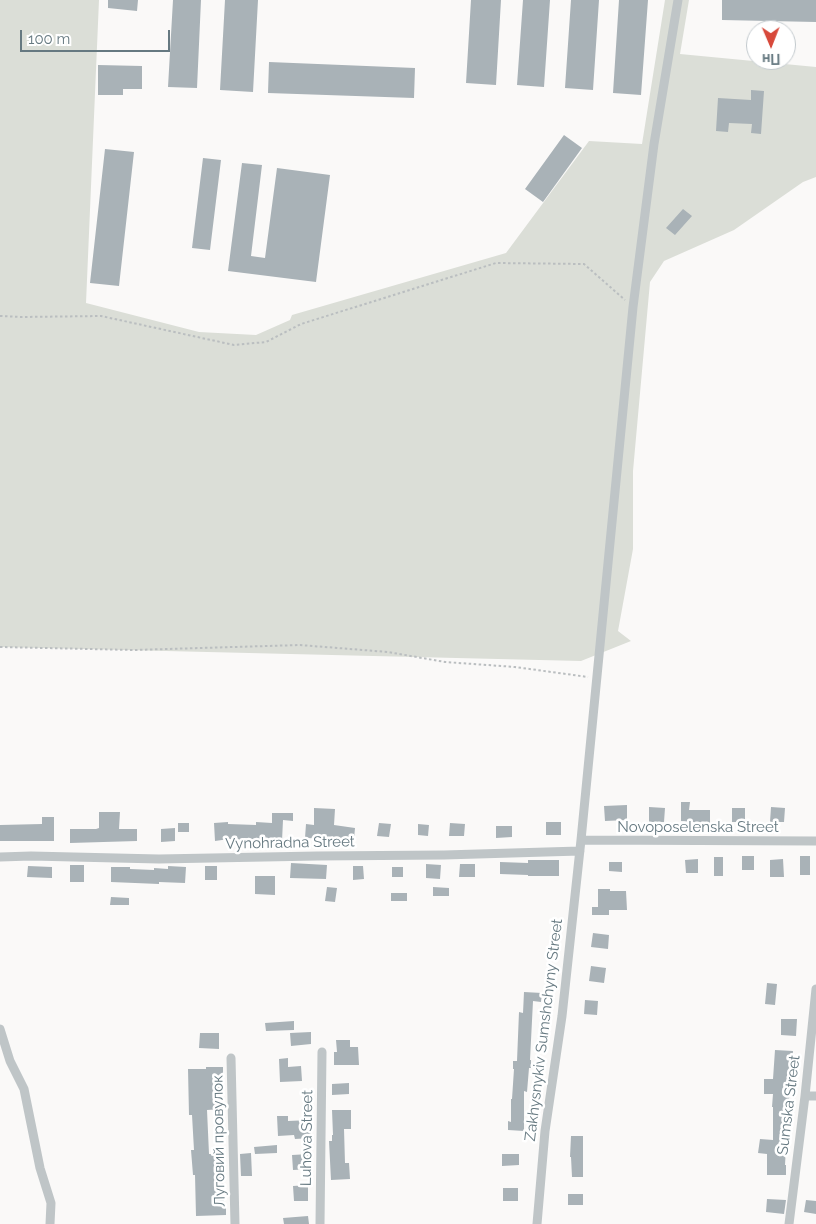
<!DOCTYPE html>
<meta charset="utf-8">
<style>
body{margin:0}
#map{position:relative;width:816px;height:1224px;overflow:hidden;background:#faf9f8;font-family:Raleway,sans-serif}
canvas{display:block}
.north{position:absolute;left:746px;top:20px;width:50px;height:50px;box-sizing:border-box;background:#fff;border:1px solid #c2c9cd;border-radius:50%;rotate:179deg;font-size:14px;font-weight:700;line-height:20px;text-align:center;color:#667981}
.north::after{content:'';display:block;margin:auto;width:18px;height:22px;background:#d7493b;clip-path:polygon(50% 0,100% 100%,50% 72%,0 100%)}
.scale{position:absolute;left:20px;top:30px;width:150px;height:22px;box-sizing:border-box;border:2px solid #667981;border-top:0;padding-left:6px;font-size:15px;line-height:18px;white-space:nowrap;color:#667981;-webkit-text-stroke:4px #fff;paint-order:stroke}
</style>
<div id="map">
<canvas width="816" height="1224"></canvas>
<div class="north">Пн</div>
<div class="scale">100 m</div>
</div>
<script>
const context = document.querySelector('canvas').getContext('2d');
context.lineJoin = 'round';
function paint(path, color) { context.fillStyle = color; context.fill(path, 'evenodd'); }
const shape = rows => new Path2D(rows.map(r => 'M' + r).join(''));
function trace(path, color, width, dash) { context.strokeStyle = color; context.lineWidth = width; context.lineCap = dash ? 'butt' : 'round'; context.setLineDash(dash || []); context.stroke(path); }
function label(font, color, halo, rows, align = 'center') {
  context.font = font + ' Raleway,sans-serif'; context.lineWidth = 5; context.setLineDash([]); context.textBaseline = 'middle'; context.strokeStyle = halo; context.fillStyle = color; for (const [text, x, y, turn = 0] of rows) {
    context.save(); context.translate(x, y); context.rotate((+turn || 0) * Math.PI / 180); context.textAlign = isNaN(turn) ? turn : align; if (halo) context.strokeText(text, 0, 0); context.fillText(text, 0, 0); context.restore();
  }
}
const green = shape([
 [0,0,99,0,86,303,199,332,256,335,290,320,292,315,506,253,589,141,642,144,665,0,689,0,680,54,816,67,816,177,803,182,734,230,664,261,650,282,633,471,633,549,618,631,631,641,581,661,0,647]
]);
const building = shape([
 [108,0,138,0,137,11,108,8],
 [173,0,201,0,197,88,168,87],
 [225,0,258,0,253,92,220,90],
 [471,0,501,0,496,85,466,83],
 [523,0,550,0,544,87,517,85],
 [571,0,599,0,593,90,565,88],
 [619,0,648,0,641,95,613,93],
 [722,0,816,0,816,22,722,20],
 [269,62,415,68,414,98,268,93],
 [98,65,142,66,142,89,123,89,123,95,98,95],
 [751,90,764,91,761,134,751,133,752,124,729,123,728,132,716,131,718,98,751,100],
 [564,135,582,148,543,202,525,189],
 [105,149,134,152,119,286,90,283],
 [203,158,221,160,210,250,192,248],
 [242,163,262,165,251,256,265,258,277,168,330,175,316,282,228,271],
 [683,209,692,216,675,235,666,228],
 [681,802,690,802,689,810,710,810,710,824,694,824,694,822,681,821],
 [627,805,627,820,605,821,604,806],
 [649,807,665,808,664,822,649,822],
 [771,807,785,808,784,822,770,822],
 [314,808,335,809,334,825,355,828,354,839,338,838,338,839,305,838,306,824,314,825],
 [732,808,745,808,745,822,732,822],
 [99,812,120,812,119,829,137,829,137,841,70,843,70,829,96,829,99,828],
 [272,813,293,813,293,821,283,820,282,841,249,839,249,840,229,839,215,841,214,823,228,822,228,824,256,825,256,822,272,823],
 [42,817,54,817,54,841,0,841,0,825,42,824],
 [546,822,561,822,561,835,546,835],
 [178,823,189,823,189,832,178,832],
 [379,823,391,824,389,837,377,836],
 [450,823,465,824,464,836,449,836],
 [418,824,429,825,428,836,418,835],
 [496,826,512,826,512,837,496,838],
 [175,828,175,841,161,842,161,829],
 [742,856,754,856,754,870,742,870],
 [800,856,810,856,810,875,800,875],
 [714,857,723,857,723,876,714,876],
 [698,859,698,873,686,873,685,860],
 [783,859,784,877,770,877,770,860],
 [528,860,559,860,559,876,528,876,528,875,500,874,500,862,528,863],
 [609,862,622,862,622,872,609,871],
 [291,863,327,865,326,879,290,878],
 [426,864,441,865,440,879,426,878],
 [460,864,475,864,475,877,459,877],
 [70,865,84,865,84,882,70,882],
 [28,866,52,867,52,878,27,877],
 [168,866,186,867,185,883,159,882,159,884,111,882,111,867,130,867,130,869,154,870,154,868,168,869],
 [205,866,217,866,217,880,205,880],
 [353,866,363,866,364,879,353,880],
 [392,867,403,867,403,877,392,877],
 [255,876,275,876,275,895,255,894],
 [327,887,337,888,335,902,325,901],
 [433,887,449,888,449,896,433,896],
 [598,889,610,889,610,891,626,891,627,910,609,910,609,915,592,915,592,907,598,907],
 [391,893,407,893,407,901,391,901],
 [111,897,129,898,129,905,110,905],
 [593,933,609,935,608,949,591,947],
 [591,966,606,968,604,983,589,981],
 [767,983,777,984,775,1005,765,1004],
 [524,992,542,993,541,1002,533,1001,530,1060,531,1060,531,1068,529,1068,527,1092,524,1091,524,1131,508,1130,508,1121,511,1122,511,1099,512,1099,514,1069,513,1069,513,1061,517,1061,519,1012,523,1013],
 [585,1000,598,1001,597,1015,584,1014],
 [781,1019,797,1019,796,1036,781,1035],
 [294,1021,294,1030,266,1031,265,1023],
 [311,1032,311,1044,291,1046,290,1033],
 [200,1033,219,1033,219,1049,199,1048],
 [336,1040,350,1040,350,1047,358,1047,359,1065,334,1065,334,1052,337,1052],
 [775,1050,793,1051,789,1100,793,1100,792,1108,790,1108,790,1130,787,1129,785,1165,786,1165,786,1175,767,1175,767,1154,758,1153,760,1139,773,1140,773,1107,772,1107,773,1094,764,1094,764,1079,773,1079],
 [288,1058,288,1067,301,1066,302,1081,280,1082,279,1059],
 [206,1067,223,1067,223,1083,222,1083,223,1109,207,1110,209,1154,224,1154,224,1173,223,1173,224,1208,226,1208,226,1215,196,1216,195,1175,193,1175,191,1150,194,1150,192,1115,189,1115,188,1069,206,1069],
 [349,1083,349,1094,332,1095,332,1084],
 [332,1110,351,1110,351,1129,344,1129,345,1163,349,1163,350,1179,331,1180,329,1141,332,1141,332,1135,333,1135],
 [277,1116,288,1116,288,1121,310,1120,311,1138,295,1139,294,1135,278,1136],
 [571,1136,583,1136,583,1177,572,1177,571,1157,570,1157],
 [277,1145,277,1153,255,1154,254,1147],
 [251,1153,252,1176,241,1176,240,1154],
 [310,1154,311,1169,293,1170,292,1155],
 [502,1154,519,1154,519,1165,502,1166],
 [308,1185,308,1201,294,1201,293,1186],
 [503,1188,518,1188,518,1201,503,1201],
 [568,1194,583,1194,583,1205,568,1205],
 [767,1199,786,1200,784,1214,766,1212],
 [806,1200,816,1201,816,1214,804,1212],
 [308,1216,309,1224,284,1224,283,1218]
]);
const path = shape([
 [0,316,21,317,101,316,234,345,266,342,301,324,496,263,584,264,625,300],
 [0,647,134,650,300,645,388,652,445,662,515,667,588,677]
]);
const minor = shape([
 [581,840,816,841],
 [0,857,31,856,159,859,317,856,444,855,580,851],
 [0,1029,10,1061,24,1089,40,1168,51,1203,50,1224],
 [231,1058,235,1224],
 [805,1096,816,1096],
 [320,1224,322,1052],
 [537,1224,545,1131,562,1016,581,840,633,307,654,144,678,0],
 [789,1224,805,1096,816,989]
]);
const streetNames = [
 ["Novoposelenska Street",698,827],
 ["Vynohradna Street",290,843,-1],
 ["Zakhysnykiv Sumshchyny Street",544,1030,-83],
 ["Sumska Street",789,1105,-83],
 ["Luhova Street",307,1138,-89],
 ["Луговий провулок",219,1141,-91]
];
paint(green, '#dbded7');
paint(building, '#a9b2b7');
trace(path, '#babec0', 2, [2.5, 2.5]);
trace(minor, '#bfc5c7', 9);
label('15px', '#667981', '#fff', streetNames);
</script>
